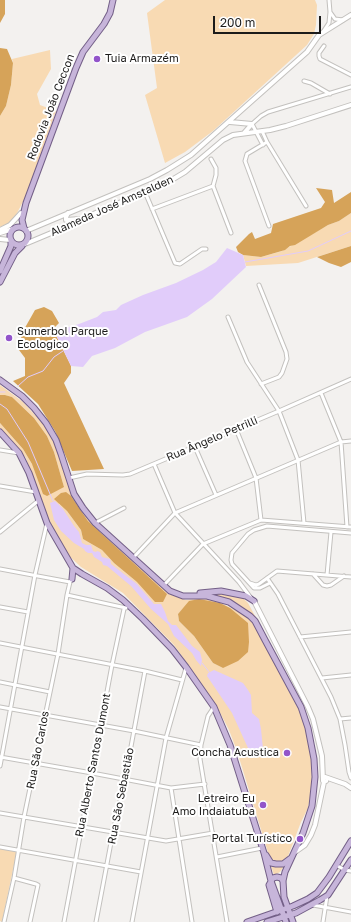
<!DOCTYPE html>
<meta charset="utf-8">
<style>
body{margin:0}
#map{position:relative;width:351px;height:922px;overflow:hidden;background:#f3f1ef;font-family:"Golos Text",sans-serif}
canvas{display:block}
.scale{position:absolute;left:213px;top:16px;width:108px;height:18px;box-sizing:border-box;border:2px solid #1c1b1a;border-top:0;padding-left:5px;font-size:12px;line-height:14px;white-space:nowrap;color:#1c1b1a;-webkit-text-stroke:3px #fff;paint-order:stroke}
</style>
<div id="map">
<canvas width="351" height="922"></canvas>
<div class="scale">200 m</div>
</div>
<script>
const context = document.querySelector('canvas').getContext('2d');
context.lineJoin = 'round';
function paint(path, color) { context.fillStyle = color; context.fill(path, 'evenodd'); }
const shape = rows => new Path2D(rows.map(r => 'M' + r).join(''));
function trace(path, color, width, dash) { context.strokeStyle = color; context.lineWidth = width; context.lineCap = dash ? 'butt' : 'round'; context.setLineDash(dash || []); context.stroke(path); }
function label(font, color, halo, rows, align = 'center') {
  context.font = font + ' "Golos Text",sans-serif'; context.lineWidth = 4; context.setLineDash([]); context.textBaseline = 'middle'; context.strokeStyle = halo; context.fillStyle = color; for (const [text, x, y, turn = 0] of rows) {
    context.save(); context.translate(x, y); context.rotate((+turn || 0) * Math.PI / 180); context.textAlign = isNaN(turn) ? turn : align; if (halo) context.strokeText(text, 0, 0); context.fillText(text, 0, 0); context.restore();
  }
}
const green = shape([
 [165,0,315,0,317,5,316,25,314,34,307,45,213,131,185,152,165,163,145,95,157,88,147,13],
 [50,50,51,69,37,94,40,105,56,111,26,196,16,215,9,223,0,227,0,116,6,106,11,85,13,63,12,59],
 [351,213,351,246,298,263,246,266,243,255,261,257,282,251,328,225,339,221],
 [0,385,23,402,44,425,54,443,71,493,81,510,93,524,169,594,186,600,203,598,219,602,243,614,253,623,301,714,307,732,311,752,312,787,308,808,301,822,287,859,284,861,274,862,270,859,237,751,229,730,215,703,190,667,174,645,123,593,81,567,67,554,55,535,43,509,26,458,10,438,0,428,0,423,23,449,32,464,64,487,54,452,47,436,34,418,12,397,5,395,0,395],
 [71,496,88,521,120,551,137,582,114,563,102,550,83,539,81,530,67,511,59,504],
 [184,608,223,668,213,663,194,636,179,621,178,614],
 [228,593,244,599,248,603,304,706,302,707,253,616,237,604,221,597,209,594],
 [0,848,17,851,2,922,0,921],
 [271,866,284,866,280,872,274,875]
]);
const forest = shape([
 [0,0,5,0,5,14,0,23],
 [0,48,7,49,13,63,11,85,6,106,0,116],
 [316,188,332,190,334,203,351,192,351,213,339,221,328,225,295,245,290,246,285,250,261,257,243,255,238,252,236,247,249,234,252,232,255,239,271,233,273,224,321,208,325,202],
 [351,246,351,262,341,267,329,263,317,257],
 [44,307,52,311,59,323,53,329,71,366,71,373,64,383,104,469,72,471,55,431,38,404,13,381,25,376,25,358,19,350,22,333,35,310],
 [0,395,5,395,12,397,34,418,47,436,54,452,64,487,47,496,43,494,32,464,23,449,0,423],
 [66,492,71,496,88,521,167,594,163,602,155,602,137,582,114,563,102,550,83,539,81,530,67,511,54,499,61,493],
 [199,599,220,603,230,608,248,623,249,642,248,652,238,661,223,668,213,663,194,636,179,621,178,614,189,601]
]);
const water = shape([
 [227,248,243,255,246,267,212,299,187,317,145,332,115,348,92,356,83,367,71,366,53,329,66,328,79,324,97,317,103,312,116,310,121,305,143,295,176,283,203,270,216,262],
 [55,501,63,509,74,526,79,532,82,543,86,545,91,545,93,551,96,552,97,551,100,552,102,557,110,559,111,564,137,584,154,604,161,604,165,612,168,621,172,625,176,625,192,646,200,652,202,660,201,666,196,660,192,653,174,636,168,624,151,609,131,586,107,566,103,565,102,562,94,557,92,553,88,553,85,551,84,549,74,543,61,531,54,520,50,503],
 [214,670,243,683,248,690,251,695,252,713,259,719,261,729,263,749,259,751,253,753,248,748,232,713,207,676,208,673]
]);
const stream = shape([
 [245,262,308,251,351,231],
 [18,386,28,377,43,371,54,357,63,351],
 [0,392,5,392],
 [0,404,7,409,28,442,53,501],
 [202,663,210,673]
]);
const minor = shape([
 [330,12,335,19,343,20],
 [323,32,329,23,330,12,329,0],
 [324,46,319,53,319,56,320,59,351,75],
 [304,81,311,83,330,94],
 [262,131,267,142,306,206],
 [267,142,247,154,245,161,269,226],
 [263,145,252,124,261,116,268,112,351,87],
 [211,159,216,168,216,175,213,186,231,233],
 [145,192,175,263,180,264,202,249,206,249],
 [152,209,213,186],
 [259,285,286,352,287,359,282,373,279,377,261,384],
 [228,317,247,362,279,411,298,460,304,523],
 [321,393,341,442,347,527],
 [236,429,256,478,261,520],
 [195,447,216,495],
 [0,450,19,453],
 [154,464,175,513,239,582,251,598],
 [69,478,87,474,123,475,130,474,279,411,351,379],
 [0,486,36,492],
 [95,523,124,508],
 [0,532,38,501],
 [133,558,175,513,341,442,351,441],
 [0,569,70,582],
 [313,574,323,585,327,586,331,585,344,576],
 [327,575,331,532],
 [267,578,278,594,331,697,340,719,345,745,349,772,351,778],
 [250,583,256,585,259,584,277,571,351,577],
 [270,583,260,588,254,588,232,564,231,560,232,553,248,534,254,530,267,526,351,533],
 [164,585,203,544,261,520,351,527],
 [67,595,126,608],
 [0,607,28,612],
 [300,637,351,632],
 [0,643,145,671,182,680],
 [322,678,351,675],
 [0,682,50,692],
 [0,707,134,731,201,745],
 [214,707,208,716,201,745,200,759,227,922],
 [340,719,351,718],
 [0,757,92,773,171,788,205,784],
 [0,766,35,575,47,523],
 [171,788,192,922],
 [0,813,166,841,213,833],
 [0,847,141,872],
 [217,857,262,848],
 [336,865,345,870,351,871],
 [14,878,36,884,38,885,30,922],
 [313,905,351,912],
 [4,922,14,878,24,817,58,654,67,595,70,582,72,579],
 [64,922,112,665,124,609],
 [96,922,113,832,125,779,145,671],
 [132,922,166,738,186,668],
 [323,922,327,896]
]);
const tertiary = shape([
 [230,122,252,124,244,133],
 [68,213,66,217,66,220,80,219],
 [0,230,10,225,21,213],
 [26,231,150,179,167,170,191,155,307,52,319,35,351,15],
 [0,233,13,229],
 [0,239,10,240],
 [25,244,68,226,84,218,170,181,185,172,223,140,233,135,270,130,286,126,351,105],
 [254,601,308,707,313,719,322,756,323,781,324,782,326,781],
 [325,777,345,784,351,788],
 [295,852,305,845,311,835,315,825,324,782]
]);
const primary = shape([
 '10 236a9 9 0 1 1 18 0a9 9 0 1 1-18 0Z',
 [24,228,22,220,26,203,76,68,83,52,104,24,110,13,113,0],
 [0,271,11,246,11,241],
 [0,282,15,253,22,246],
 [0,380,22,396,34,408,46,423,56,440,61,454,74,494,83,508,95,523,170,591,183,596,207,596,229,602,250,616,255,621,265,640,301,707,308,728,314,759,315,777,312,806,303,833,285,872,283,881,284,897,293,922],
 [0,432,19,453,29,473,47,523,73,568,82,574,107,588,123,600,143,619,172,649,186,667,214,707,230,745,264,853,271,881,286,922],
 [72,579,73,568],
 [200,593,221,591,246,596,254,601],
 [266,855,271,863,276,864,283,864,291,858],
 [277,912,269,885,273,878,277,877,281,878,283,881],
 [247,922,293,906,308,899,317,893,329,877,351,841],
 [267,922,296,913,320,900,328,895,351,860]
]);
const markers = [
 [97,59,4,"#9254ca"],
 [9,338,4,"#9254ca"],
 [287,753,4,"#9254ca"],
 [263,805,4,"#9254ca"],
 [300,839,4,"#9254ca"]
];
const poiNames = [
 ["Tuia Armazém",105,59,"left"],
 ["Sumerbol Parque",17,332,"left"],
 ["Ecologico",17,345,"left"],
 ["Concha Acustica",279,753],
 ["Letreiro Eu",255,799],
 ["Amo Indaiatuba",255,812],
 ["Portal Turístico",292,839]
];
const streetNames = [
 ["Rodovia João Ceccon",51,107,-69],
 ["Alameda José Amstalden",112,206,-24],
 ["Rua Ângelo Petrilli",212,439,-23],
 ["Rua São Carlos",38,750,-79],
 ["Rua Alberto Santos Dumont",93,765,-79],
 ["Rua São Sebastião",121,796,-79]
];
paint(green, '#f8dab3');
paint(forest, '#d6a359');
paint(water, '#e1ccfa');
trace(stream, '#e1ccfa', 1);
trace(minor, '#c3c1be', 5);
trace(tertiary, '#c3c1be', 6);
trace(primary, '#735f87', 7);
trace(minor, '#fff', 3);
trace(tertiary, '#fff', 4);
trace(primary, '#c7b5da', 5);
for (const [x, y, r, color] of markers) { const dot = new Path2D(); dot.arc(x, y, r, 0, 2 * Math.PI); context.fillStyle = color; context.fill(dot); trace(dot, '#fff', 1.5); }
label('11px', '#1c1b1a', '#fff', poiNames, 'right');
label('11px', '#1c1b1a', '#fff', streetNames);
</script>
